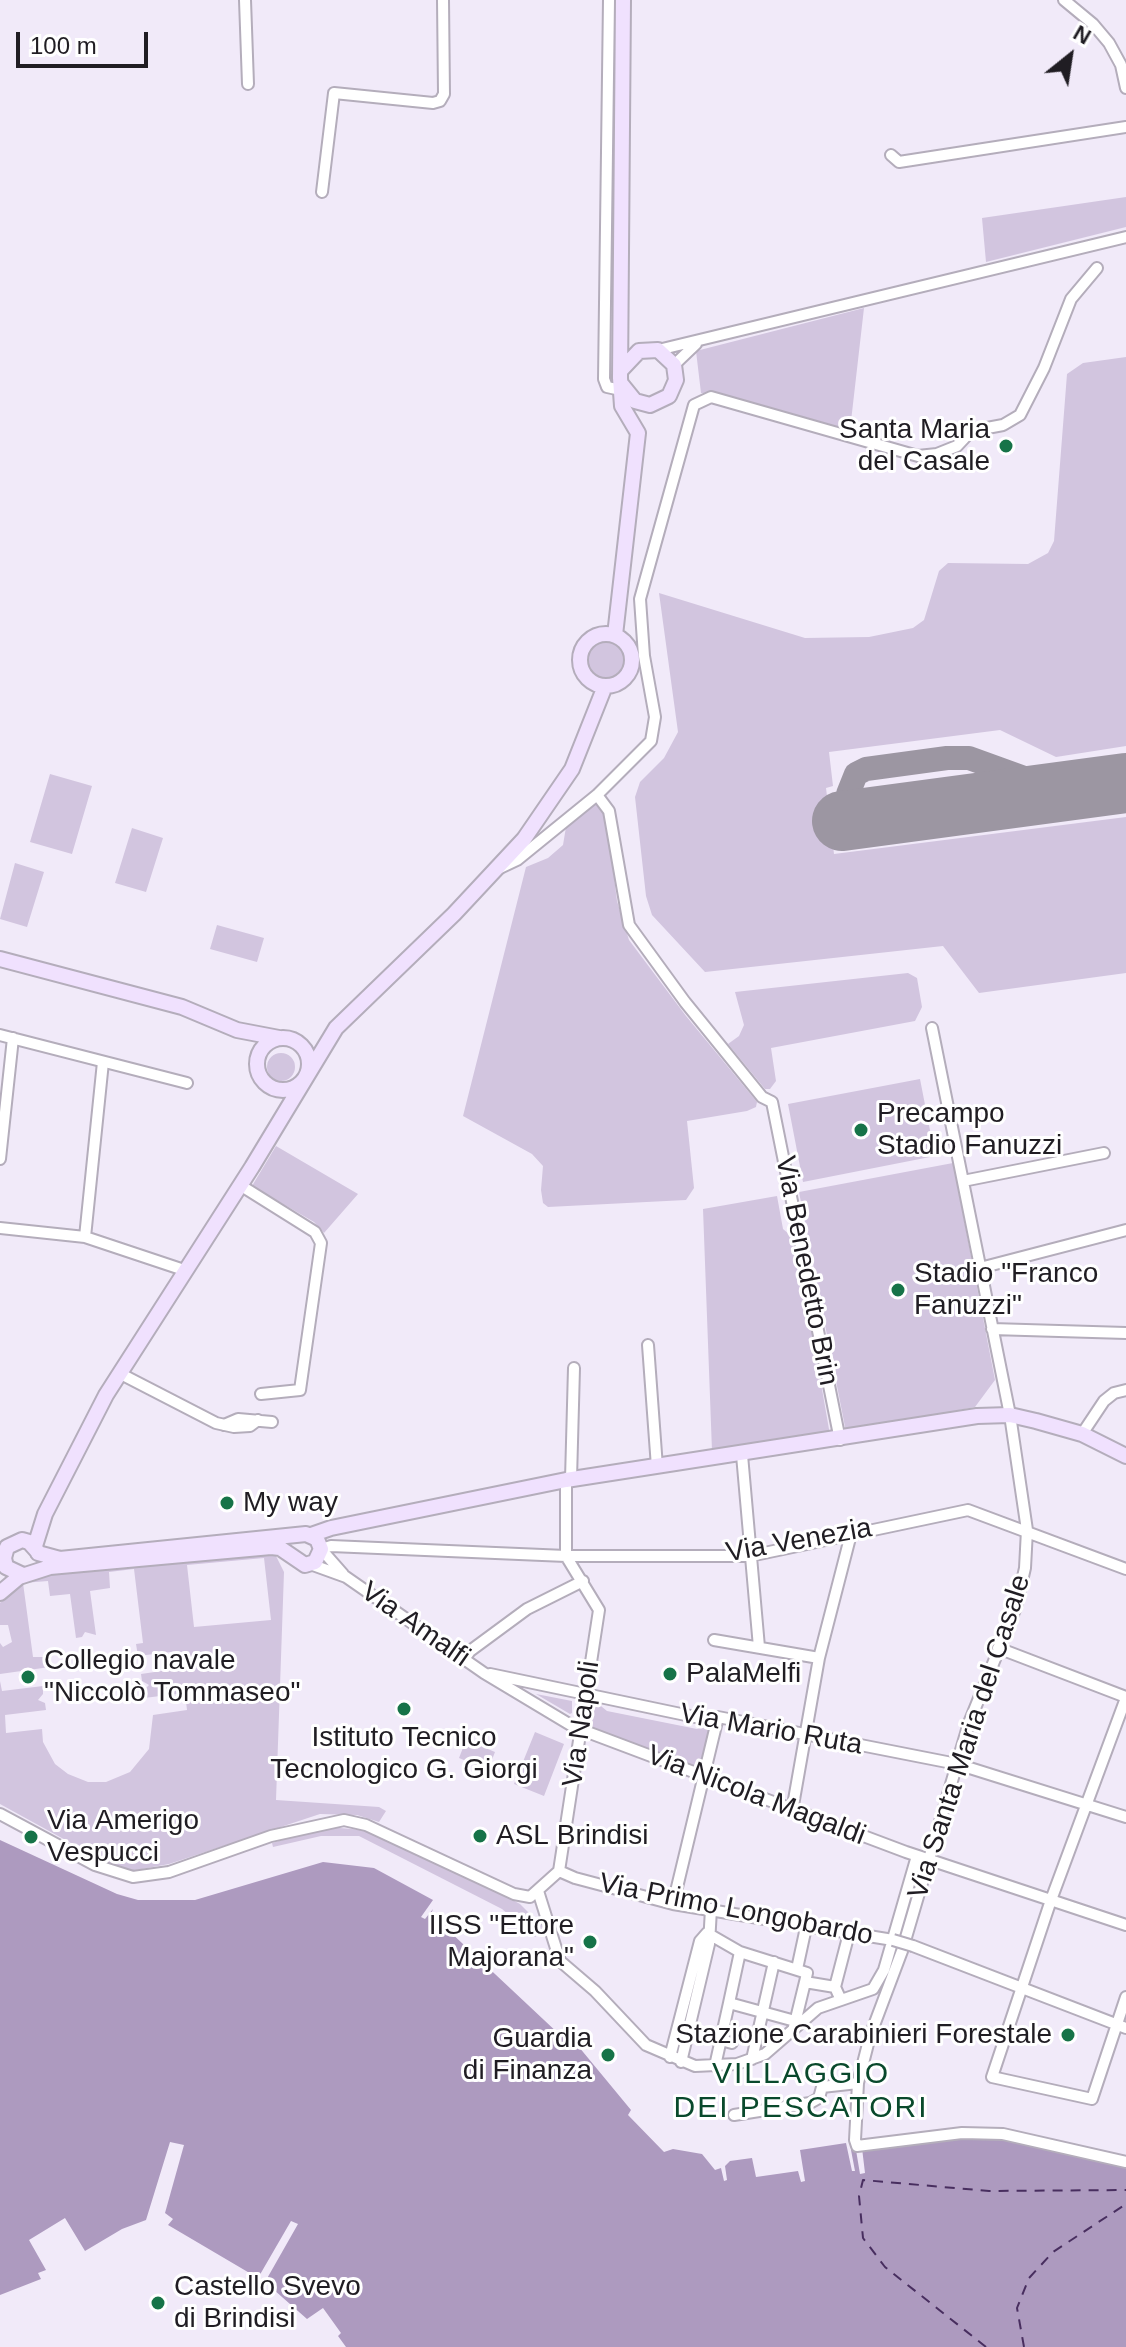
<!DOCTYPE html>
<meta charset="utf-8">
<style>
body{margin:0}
#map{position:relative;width:1126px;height:2347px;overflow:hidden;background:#f1eaf9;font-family:Helvetica,sans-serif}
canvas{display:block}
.north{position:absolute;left:1030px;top:16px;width:80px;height:80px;-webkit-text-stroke:6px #fff;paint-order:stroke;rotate:30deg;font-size:22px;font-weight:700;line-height:32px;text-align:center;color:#201d23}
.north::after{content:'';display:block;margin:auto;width:28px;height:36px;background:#201d23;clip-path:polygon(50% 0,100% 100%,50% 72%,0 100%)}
.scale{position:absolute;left:16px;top:32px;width:132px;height:36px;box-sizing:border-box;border:4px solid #201d23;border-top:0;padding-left:10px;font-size:24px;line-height:28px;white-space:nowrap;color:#201d23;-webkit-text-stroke:6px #fff;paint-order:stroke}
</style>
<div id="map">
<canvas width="1126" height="2347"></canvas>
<div class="north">N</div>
<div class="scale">100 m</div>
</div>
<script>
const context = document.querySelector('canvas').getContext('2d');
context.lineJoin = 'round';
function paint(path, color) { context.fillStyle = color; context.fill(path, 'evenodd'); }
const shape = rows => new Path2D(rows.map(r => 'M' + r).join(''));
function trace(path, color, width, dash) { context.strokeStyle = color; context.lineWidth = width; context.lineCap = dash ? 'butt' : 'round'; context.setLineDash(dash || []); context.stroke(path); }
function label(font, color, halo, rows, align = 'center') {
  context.font = font + ' Helvetica,sans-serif'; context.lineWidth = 6; context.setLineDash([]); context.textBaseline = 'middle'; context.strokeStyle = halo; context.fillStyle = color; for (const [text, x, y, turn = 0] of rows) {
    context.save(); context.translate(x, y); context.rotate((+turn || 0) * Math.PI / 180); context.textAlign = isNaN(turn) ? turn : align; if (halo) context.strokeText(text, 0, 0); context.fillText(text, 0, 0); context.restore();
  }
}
const green = shape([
 [1126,197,1126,227,986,262,982,218],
 [864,308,850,430,720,393,701,393,696,351],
 [1126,357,1126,746,1056,757,1000,730,829,752,833,786,826,788,834,854,1126,817,1126,973,979,993,943,946,705,972,652,915,646,896,635,797,640,782,664,758,678,732,659,593,805,638,869,637,913,628,924,620,939,571,948,563,1028,564,1048,553,1054,541,1067,374,1083,363],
 '588 660a18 18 0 1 1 36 0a18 18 0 1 1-36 0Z',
 [50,774,92,786,72,854,30,842],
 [595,804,606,813,617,901,629,940,686,1016,757,1102,756,1107,747,1111,687,1121,694,1188,686,1200,548,1207,543,1203,541,1190,543,1166,532,1154,463,1116,526,867,548,858,563,845,566,827],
 [132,828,163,838,146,892,115,883],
 [15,863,44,872,27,927,0,919],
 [217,925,264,938,257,962,210,949],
 [908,973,917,978,922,1007,915,1021,771,1048,776,1081,770,1089,765,1089,728,1044,739,1036,744,1025,735,992],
 '267 1067a14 14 0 1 1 28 0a14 14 0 1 1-28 0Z',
 [920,1079,935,1156,803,1182,788,1104],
 [276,1146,358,1194,324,1233,314,1222,252,1186],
 [953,1163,995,1380,975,1407,846,1432,799,1192],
 [777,1196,783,1229,796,1240,830,1435,712,1451,703,1209],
 [274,1552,284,1572,276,1800,379,1807,386,1811,379,1822,357,1815,320,1814,169,1864,131,1871,100,1859,0,1804,0,1681,2,1691,43,1686,43,1694,38,1700,45,1703,46,1710,5,1715,6,1733,42,1729,43,1742,55,1764,68,1774,88,1782,106,1782,130,1772,149,1749,153,1715,187,1710,185,1693,144,1698,143,1691,149,1685,142,1681,141,1674,182,1668,179,1651,138,1656,136,1644,143,1643,134,1569,109,1572,110,1588,90,1591,96,1635,85,1632,82,1637,76,1638,70,1594,50,1596,48,1581,23,1583,33,1657,50,1657,50,1667,0,1674,0,1643,3,1647,12,1642,8,1625,0,1625,0,1603,16,1584,43,1575],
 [264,1558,271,1620,194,1627,187,1565],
 [536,1694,572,1701,572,1713,570,1714],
 [596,1702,607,1711,697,1729,708,1725,711,1728,700,1770,591,1727],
 [535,1732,564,1744,544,1796,514,1784],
 [466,1740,495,1752,488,1770,459,1758],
 [328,1827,364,1830,496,1891,520,1904,542,1926,541,1932,535,1937,502,1909,359,1836,321,1836,273,1847,272,1843]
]);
const water = shape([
 [0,1840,117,1894,138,1900,195,1900,323,1862,374,1868,433,1900,421,1917,425,1919,433,1909,431,1914,560,2035,564,2032,574,2041,631,2110,628,2115,664,2152,673,2149,702,2154,715,2170,721,2168,724,2181,727,2180,725,2166,730,2161,752,2158,756,2177,798,2171,801,2182,805,2181,800,2150,846,2143,852,2171,855,2171,851,2150,856,2150,860,2174,865,2173,862,2148,985,2136,1012,2138,1126,2167,1126,2347,346,2347,338,2336,341,2333,323,2308,307,2319,265,2282,298,2224,291,2221,258,2278,168,2225,173,2219,165,2213,184,2145,170,2142,146,2220,122,2229,85,2251,65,2218,29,2240,46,2270,38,2273,41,2279,0,2295]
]);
const ferry = shape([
 [986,2347,885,2267,863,2238,859,2196,863,2180,989,2191,1126,2190],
 [1024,2347,1017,2308,1029,2278,1053,2252,1126,2204]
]);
const taxiway = shape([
 [873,817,860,814,852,805,848,794,856,774,866,769,947,758,969,758,1063,792]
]);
const runway = shape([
 [842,821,1126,783]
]);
const street = shape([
 [245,0,248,84],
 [609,0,604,379,607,387,621,390],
 [1064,0,1093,24,1109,43,1121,65,1126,88],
 [891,155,899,162,1126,127],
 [322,192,334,93,433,103,440,101,444,94,443,0],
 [658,350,1126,237],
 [674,365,696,344],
 [597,795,609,811,629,925,685,1002,762,1097,772,1102,840,1440],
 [500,868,517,860,597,795,651,741,655,717,644,656,640,599,694,405,711,397,918,456,937,454,957,446,971,431,1003,425,1020,415,1044,368,1071,299,1097,268],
 [932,1028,1010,1415,1027,1530,1025,1568,1016,1607,969,1723,902,1951,870,2036,858,2083,855,2140,857,2146,962,2133,1003,2134,1126,2162],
 [0,1035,187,1083],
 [0,1159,13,1038],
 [963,1181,1104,1153],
 [240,1185,315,1232,321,1243,300,1390,261,1394],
 [0,1228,85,1237,184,1270],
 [85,1237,103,1062],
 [980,1268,1126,1230],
 [992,1329,1126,1333],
 [648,1345,657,1467],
 [119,1373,216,1423,234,1427,250,1426,258,1420],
 [224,1425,238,1419,272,1422],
 [1082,1434,1104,1401,1114,1393,1126,1390],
 [742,1455,759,1647],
 [571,1479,574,1368],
 [566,1480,566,1556],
 [310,1564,346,1577,484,1673,574,1727,906,1852,1126,1925],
 [343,1574,321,1549,331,1546,566,1556,750,1556,968,1510,1126,1569],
 [714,1640,819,1658],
 [998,1648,1126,1697],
 [464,1659,470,1651,527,1609,583,1581],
 [490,1674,700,1718,718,1717,957,1764,1126,1817],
 [1126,1698,1051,1900,992,2077,1092,2099,1126,1997],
 [792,1811,819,1658,851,1534],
 [0,1814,95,1865,133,1877,169,1872,271,1836,344,1820,366,1825,514,1894,530,1897,559,1871,599,1610,566,1556],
 [559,1871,575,1878,673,1904,893,1940],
 [538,1891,560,1961,595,1991,646,2045,695,2066,737,2064,765,2054,818,2008,873,1989,884,1970,917,1856],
 [673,1904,718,1717],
 [707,1933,740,1952,807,1973,805,1982],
 [913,1946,1126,2028],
 [797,1969,805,1932],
 [835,1987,847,1941],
 [729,2003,740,1952],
 [794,2027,805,1982,835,1987,840,1998],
 [721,2040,732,2043],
 [670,2057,700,1941,707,1933],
 [752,2059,774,1962],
 [681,2062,709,1944,711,1909],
 [715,2066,729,2003,795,2021],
 [734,2115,810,2103,819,2098,822,2087,858,2083]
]);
const secondary = shape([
 [622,369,639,351,658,350,674,365,676,380,669,396,650,405,635,401,622,385],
 '580 660a26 26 0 1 1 52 0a26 26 0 1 1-52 0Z',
 [615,635,638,433,622,406,620,378,623,0],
 [0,959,182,1007,237,1030,279,1038],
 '257 1064a26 26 0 1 1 52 0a26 26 0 1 1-52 0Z',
 [311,1535,331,1528,566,1480,977,1416,1010,1415,1036,1421,1082,1434,1126,1456],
 [35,1546,45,1514,106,1395,252,1167,336,1028,454,914,524,839,572,769,605,686],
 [23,1575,6,1567,4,1558,7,1547,22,1540,29,1542,38,1552],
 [0,1593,19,1577,50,1567,271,1547,280,1548,305,1565,315,1562,321,1549,317,1539,306,1534,60,1559,38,1553]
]);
const streetBridge = shape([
 [893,1940,913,1946]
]);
const markers = [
 [1006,446,8,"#167348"],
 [861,1130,8,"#167348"],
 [898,1290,8,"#167348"],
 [227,1503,8,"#167348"],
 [670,1674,8,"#167348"],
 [28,1677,8,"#167348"],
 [404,1709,8,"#167348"],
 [480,1836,8,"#167348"],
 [31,1837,8,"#167348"],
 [590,1942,8,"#167348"],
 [1068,2035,8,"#167348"],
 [608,2055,8,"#167348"],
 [158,2303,8,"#167348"]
];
const poiNames = [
 ["Santa Maria",990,430,"right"],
 ["del Casale",990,462,"right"],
 ["Precampo",877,1114],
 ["Stadio Fanuzzi",877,1146],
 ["Stadio \"Franco",914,1274],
 ["Fanuzzi\"",914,1306],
 ["My way",243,1503],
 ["Collegio navale",44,1661],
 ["\"Niccolò Tommaseo\"",44,1693],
 ["PalaMelfi",686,1674],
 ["Istituto Tecnico",404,1738,"center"],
 ["Tecnologico G. Giorgi",404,1770,"center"],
 ["Via Amerigo",47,1821],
 ["Vespucci",47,1853],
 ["ASL Brindisi",496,1836],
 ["IISS \"Ettore",574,1926,"right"],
 ["Majorana\"",574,1958,"right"],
 ["Stazione Carabinieri Forestale",1052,2035,"right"],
 ["Guardia",592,2039,"right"],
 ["di Finanza",592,2071,"right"],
 ["Castello Svevo",174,2287],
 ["di Brindisi",174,2319]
];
const streetNames = [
 ["Via Benedetto Brin",806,1271,79],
 ["Via Venezia",799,1541,-10],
 ["Via Amalfi",415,1625,35],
 ["Via Napoli",582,1724,-82],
 ["Via Mario Ruta",771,1730,10],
 ["Via Santa Maria del Casale",970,1737,-72],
 ["Via Nicola Magaldi",756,1796,21],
 ["Via Primo Longobardo",736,1910,11]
];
const neighbourhoodNames = [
 ["VILLAGGIO",801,2075],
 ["DEI PESCATORI",801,2109]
];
paint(green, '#d2c5df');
paint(water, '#ad9abf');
trace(ferry, '#482e5f', 2, [10, 8]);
trace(taxiway, '#9c96a2', 24);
trace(runway, '#9c96a2', 60);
trace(street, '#b4adbb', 14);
trace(secondary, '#b4adbb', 18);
trace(street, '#fff', 10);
trace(secondary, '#f0e1fe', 14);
trace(streetBridge, '#b4adbb', 14, []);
trace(streetBridge, '#fff', 10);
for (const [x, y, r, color] of markers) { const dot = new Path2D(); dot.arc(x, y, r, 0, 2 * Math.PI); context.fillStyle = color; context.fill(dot); trace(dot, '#fff', 3); }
label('28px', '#201d23', '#fff', poiNames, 'left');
label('28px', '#201d23', '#fff', streetNames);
context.letterSpacing = '2px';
label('30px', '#09492c', '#fff', neighbourhoodNames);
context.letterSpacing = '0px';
</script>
